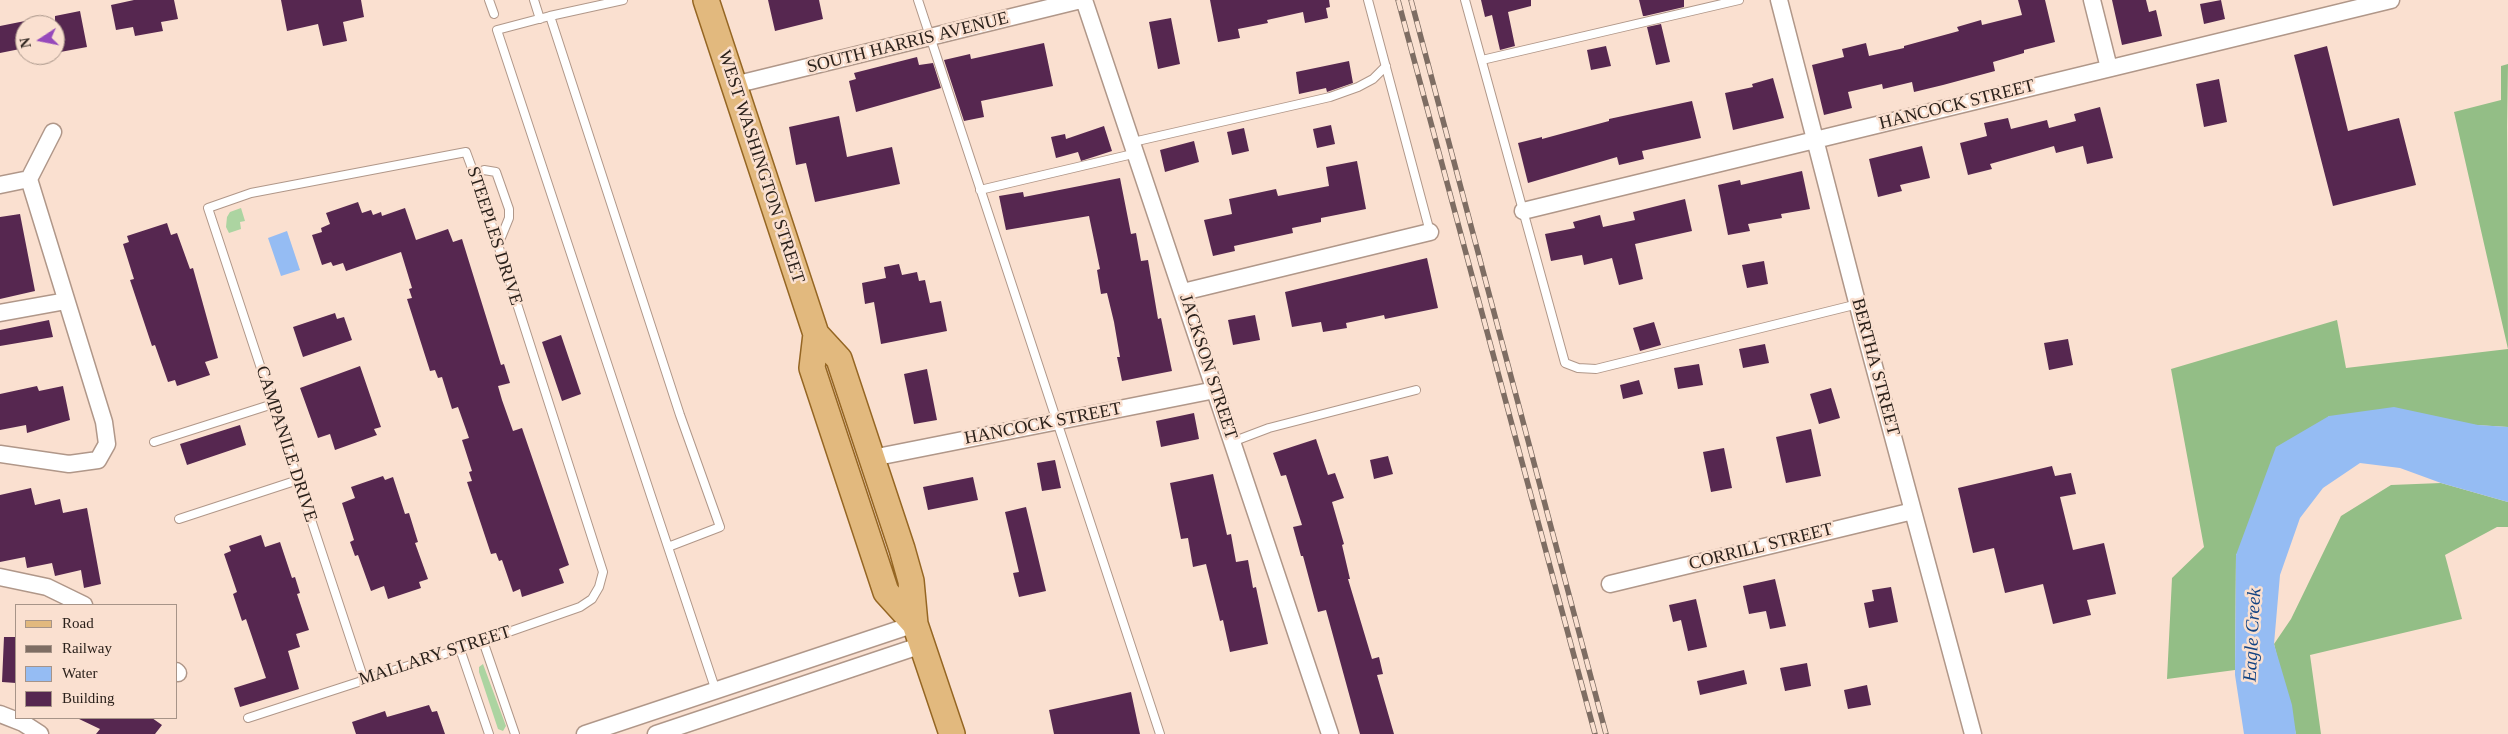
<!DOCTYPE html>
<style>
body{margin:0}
#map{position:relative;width:2508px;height:734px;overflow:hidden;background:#fae0d0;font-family:Georgia,serif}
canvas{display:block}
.legend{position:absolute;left:15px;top:604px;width:162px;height:115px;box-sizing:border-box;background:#fae0d0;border:1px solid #a79488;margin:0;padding:6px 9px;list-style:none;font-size:15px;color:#2b211b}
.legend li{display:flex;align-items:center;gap:10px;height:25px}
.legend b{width:25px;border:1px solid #a79488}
.north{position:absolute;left:15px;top:15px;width:50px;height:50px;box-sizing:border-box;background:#fae0d0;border:1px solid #a79488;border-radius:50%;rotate:259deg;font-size:14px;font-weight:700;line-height:20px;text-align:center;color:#2b211b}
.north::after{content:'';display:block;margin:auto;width:18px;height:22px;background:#9649bb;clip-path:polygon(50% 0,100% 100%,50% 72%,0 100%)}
</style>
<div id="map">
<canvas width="2508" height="734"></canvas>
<ul class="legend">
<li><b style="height:6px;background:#e2b97e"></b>Road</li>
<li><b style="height:6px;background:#7e6d63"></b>Railway</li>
<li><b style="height:14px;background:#95bcf3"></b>Water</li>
<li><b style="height:14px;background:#562750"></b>Building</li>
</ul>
<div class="north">N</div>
</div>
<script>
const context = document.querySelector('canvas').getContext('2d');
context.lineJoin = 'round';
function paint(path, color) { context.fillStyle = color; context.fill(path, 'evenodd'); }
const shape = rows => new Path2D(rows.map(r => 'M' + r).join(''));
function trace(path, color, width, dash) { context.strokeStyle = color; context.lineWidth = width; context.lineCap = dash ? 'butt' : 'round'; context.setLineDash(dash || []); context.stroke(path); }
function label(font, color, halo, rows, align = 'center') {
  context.font = font + ' Georgia,serif'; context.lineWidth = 5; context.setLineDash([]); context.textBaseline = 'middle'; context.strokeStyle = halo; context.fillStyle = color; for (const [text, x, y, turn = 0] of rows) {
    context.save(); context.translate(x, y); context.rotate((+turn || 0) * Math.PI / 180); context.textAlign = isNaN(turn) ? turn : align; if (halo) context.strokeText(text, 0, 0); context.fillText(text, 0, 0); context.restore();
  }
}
const green = shape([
 [241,208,245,221,240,222,241,229,229,233,226,227,227,217,230,212],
 [483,664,506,726,503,731,498,729,479,672,479,667]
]);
const forest = shape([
 [2508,64,2507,126,2508,349,2454,112,2501,100,2501,66],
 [2337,320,2346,368,2508,349,2508,427,2329,416,2236,555,2235,670,2167,679,2172,578,2204,547,2171,369],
 [2441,483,2508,502,2508,527,2497,527,2445,555,2462,619,2310,655,2321,734,2296,734,2274,644,2291,619,2341,516,2391,485]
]);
const water = shape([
 [287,231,300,270,281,276,268,238],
 [2394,407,2478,425,2508,427,2508,502,2441,483,2400,468,2360,463,2323,488,2300,518,2280,575,2274,644,2292,705,2296,734,2244,734,2235,675,2236,555,2276,447,2329,416]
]);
const building = shape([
 [134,0,174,0,178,19,161,22,163,31,135,36,133,27,116,30,111,5],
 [281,0,361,0,364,17,343,22,347,41,323,46,318,24,287,31],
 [768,0,819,0,823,19,775,31],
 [1210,0,1329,0,1330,7,1326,8,1328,18,1305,23,1303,12,1267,20,1268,23,1238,29,1240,38,1218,42],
 [1481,0,1531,0,1531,6,1508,12,1515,46,1500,50,1492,15,1485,17],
 [1639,0,1684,0,1684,7,1645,16,1643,16],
 [2018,0,2045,0,2055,42,2024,50,2024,53,1993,62,1995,71,1943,85,1914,92,1912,82,1883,89,1882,84,1848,92,1852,108,1824,115,1812,65,1844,57,1842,49,1866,43,1869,56,1904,48,1904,46,1959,31,1957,27,1981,20,1982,25,2022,15],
 [2112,0,2146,0,2149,12,2156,10,2162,36,2122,45],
 [2221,0,2225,19,2204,24,2200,4],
 [80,11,87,47,55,53,55,16],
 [1171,18,1180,64,1158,69,1149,22],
 [25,21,25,48,0,53,0,26],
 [1661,24,1670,62,1656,65,1647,27],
 [1044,43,1053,86,981,101,984,117,964,121,944,60,970,54,971,59],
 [1606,46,1611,66,1591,70,1587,50],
 [2327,46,2348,131,2399,118,2416,185,2333,206,2294,55],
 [917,57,919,65,933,63,941,88,856,112,849,81,856,79,854,73],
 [1349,61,1353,83,1327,92,1326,88,1299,94,1296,72],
 [1773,78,1784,118,1733,130,1725,93,1753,87,1752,84],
 [2219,79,2227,122,2204,127,2196,84],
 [1692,101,1701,138,1642,151,1644,159,1619,165,1617,157,1528,183,1518,143,1542,137,1542,139,1609,121,1609,119],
 [2100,107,2113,158,2087,164,2083,146,2056,153,2054,146,1990,164,1992,169,1968,175,1960,143,1987,136,1984,123,2008,118,2011,129,2047,120,2049,128,2076,121,2074,114],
 [839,116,847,157,892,147,900,184,815,202,806,163,796,165,789,127],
 [1331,125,1335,144,1317,148,1313,129],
 [1104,126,1112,151,1081,161,1078,152,1056,158,1051,137,1065,134,1066,139],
 [1244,128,1249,151,1232,155,1227,132],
 [1194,141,1199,162,1165,172,1160,150],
 [1922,146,1930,178,1900,185,1902,191,1878,197,1869,159],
 [1357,161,1366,209,1321,218,1321,222,1292,228,1293,233,1234,246,1235,251,1213,256,1204,220,1232,214,1229,199,1276,189,1278,196,1329,186,1326,167],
 [1802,171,1810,209,1781,214,1782,218,1748,224,1750,231,1728,235,1718,185,1740,180,1741,185],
 [1120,178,1131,234,1136,233,1141,261,1148,260,1158,319,1161,318,1172,371,1122,381,1117,357,1120,357,1114,322,1107,293,1101,294,1097,270,1100,269,1089,216,1006,230,999,196,1023,192,1024,197],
 [1685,199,1692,231,1635,244,1643,279,1619,285,1612,258,1584,265,1582,255,1551,261,1545,234,1575,228,1573,222,1600,215,1603,227,1635,220,1633,212],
 [358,202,362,213,371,210,373,215,381,212,382,216,405,208,416,240,448,229,453,242,462,239,501,365,504,364,510,383,498,386,502,400,513,431,522,428,569,565,559,569,564,583,522,597,520,589,513,592,502,560,499,561,496,553,491,554,467,482,472,481,469,472,472,471,462,440,469,438,458,407,452,409,442,377,438,378,435,370,430,371,407,299,412,298,409,289,412,288,401,252,346,271,343,263,333,266,331,262,322,265,312,235,322,232,321,228,330,224,326,213],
 [20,214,35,291,0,299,0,217],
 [167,223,171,235,177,233,190,269,193,268,218,358,205,362,210,375,177,386,175,380,168,382,155,345,152,346,130,280,134,279,123,244,129,242,127,236],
 [1427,258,1438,308,1385,319,1384,315,1346,323,1347,328,1323,332,1321,322,1292,327,1285,292],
 [1764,261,1768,284,1747,288,1742,265],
 [899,264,902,275,917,272,919,281,925,280,930,303,941,301,947,331,881,344,874,302,865,304,862,283,886,278,884,267],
 [335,313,337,319,344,317,352,340,303,357,293,327],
 [1255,315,1260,340,1233,345,1228,320],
 [49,320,53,337,0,346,0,330],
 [1654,322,1661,345,1640,351,1633,328],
 [561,335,581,394,562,401,542,342],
 [2068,339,2073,365,2049,370,2044,343],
 [1765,344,1769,363,1743,368,1739,349],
 [1699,364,1703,385,1678,389,1674,368],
 [360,366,381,427,374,429,377,435,335,450,330,434,318,438,300,388],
 [927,369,937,420,914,424,904,374],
 [1639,380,1643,394,1623,399,1620,385],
 [37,386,39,391,63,386,70,420,27,433,26,425,0,430,0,394],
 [1831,388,1840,418,1819,424,1810,394],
 [1194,413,1199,439,1161,447,1156,421],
 [240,425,246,445,187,465,180,444],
 [1811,429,1821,476,1786,483,1776,437],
 [1316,439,1328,475,1335,473,1344,498,1332,502,1344,544,1342,545,1350,579,1348,579,1372,659,1379,657,1383,674,1377,675,1394,734,1360,734,1326,610,1318,612,1303,556,1301,556,1293,527,1302,525,1286,475,1281,476,1273,453],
 [1724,448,1732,488,1711,492,1703,452],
 [1388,456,1393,474,1374,479,1370,460],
 [1055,460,1061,488,1042,491,1037,463],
 [2052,466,2055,476,2071,473,2076,494,2060,497,2073,550,2104,543,2116,594,2087,600,2091,615,2053,624,2043,584,2005,593,1994,548,1973,553,1958,488],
 [1213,474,1227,535,1231,534,1236,562,1248,560,1253,588,1256,587,1268,644,1230,652,1223,620,1220,621,1206,564,1193,567,1188,538,1181,539,1170,483],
 [383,476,385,480,393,477,405,514,409,513,418,542,415,543,428,579,419,582,421,588,388,599,384,586,371,591,358,555,355,556,350,542,354,540,342,503,355,498,351,487],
 [973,477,978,500,928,510,923,487],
 [31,488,35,505,60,499,63,513,87,508,101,584,84,588,81,570,55,576,52,563,27,568,25,557,0,562,0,495],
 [1026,507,1046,591,1019,597,1013,573,1019,572,1005,512],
 [261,535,265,547,280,542,292,578,295,577,300,593,297,594,309,630,296,634,300,647,288,651,299,689,240,707,234,688,266,678,246,619,242,621,233,594,237,592,224,554,231,551,229,546],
 [1775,579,1786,626,1770,629,1766,611,1749,614,1743,586],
 [1891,587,1898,622,1869,628,1864,603,1874,601,1872,590],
 [1696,599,1707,647,1688,651,1681,620,1673,622,1669,605],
 [4,637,16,637,16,683,2,682],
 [1807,663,1811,686,1785,691,1780,668],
 [1744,670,1747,684,1700,695,1697,681],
 [1867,685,1871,705,1848,709,1844,690],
 [1131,692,1140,734,1054,734,1049,710],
 [429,705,432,712,437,711,445,734,356,734,352,722,385,711,387,717],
 [77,718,152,718,162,725,155,734,96,734,100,729]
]);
const lane = shape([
 [489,0,494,14],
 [534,0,540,19],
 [918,0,1160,734],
 [1368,0,1430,232],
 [1465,0,1565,363,1578,368,1596,369,1858,304],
 [550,16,623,0],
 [1482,60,1739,0],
 [1133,142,1330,97,1358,87,1373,79,1386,66],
 [474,175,484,170,496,172,509,209,509,218,498,245],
 [980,190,1137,153],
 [154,442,273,404],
 [1232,442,1269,428,1416,390],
 [179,519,298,480],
 [668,547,720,527,680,415,550,16,497,30,651,496,716,691],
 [483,641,515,734],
 [460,649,489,734],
 [248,718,460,649,483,641,580,607,592,599,599,587,603,572,484,201,466,152,251,193,208,208,364,680]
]);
const street = shape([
 [1084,0,1330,734],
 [1779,0,1864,329,1973,734],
 [2092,0,2109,68],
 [734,85,1081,0],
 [0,185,29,179,53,132],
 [1523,211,2391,0],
 [1183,292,1430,232],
 [0,313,66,301],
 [0,454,69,464,98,460,107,444,104,422,29,179],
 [872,458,1215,390],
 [0,577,47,587,84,605],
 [1610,584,1913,511],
 [176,671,178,673],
 [0,714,23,723,40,734],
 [585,734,915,624],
 [656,734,922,645]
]);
const primary = shape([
 [706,0,816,334,839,359,902,549,911,581,915,624,952,734],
 [816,334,812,368,886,592,915,624]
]);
const rail = shape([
 [1398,0,1595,734],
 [1411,0,1606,734]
]);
const streetNames = [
 ["SOUTH HARRIS AVENUE",908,43,-14],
 ["HANCOCK STREET",1957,105,-14],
 ["WEST WASHINGTON STREET",761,167,72],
 ["STEEPLES DRIVE",494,236,72],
 ["JACKSON STREET",1208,367,72],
 ["BERTHA STREET",1875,367,75],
 ["HANCOCK STREET",1043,424,-11],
 ["CAMPANILE DRIVE",286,444,72],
 ["CORRILL STREET",1761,547,-14],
 ["MALLARY STREET",435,656,-18]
];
const waterNames = [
 ["Eagle Creek",2253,635,-87]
];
paint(green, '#acd4a1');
paint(forest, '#93be86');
paint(water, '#95bcf3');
paint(building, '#562750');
trace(lane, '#b09789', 10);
trace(street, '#b09789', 19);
trace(primary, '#956623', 28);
trace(lane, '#fff', 8);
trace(street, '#fff', 16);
trace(primary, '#e2b97e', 25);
trace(rail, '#7e6d63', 5.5);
trace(rail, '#fae0d0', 4, [11]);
label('18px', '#2b211b', '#fae0d0', streetNames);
label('italic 19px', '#124383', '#fae0d0', waterNames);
</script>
